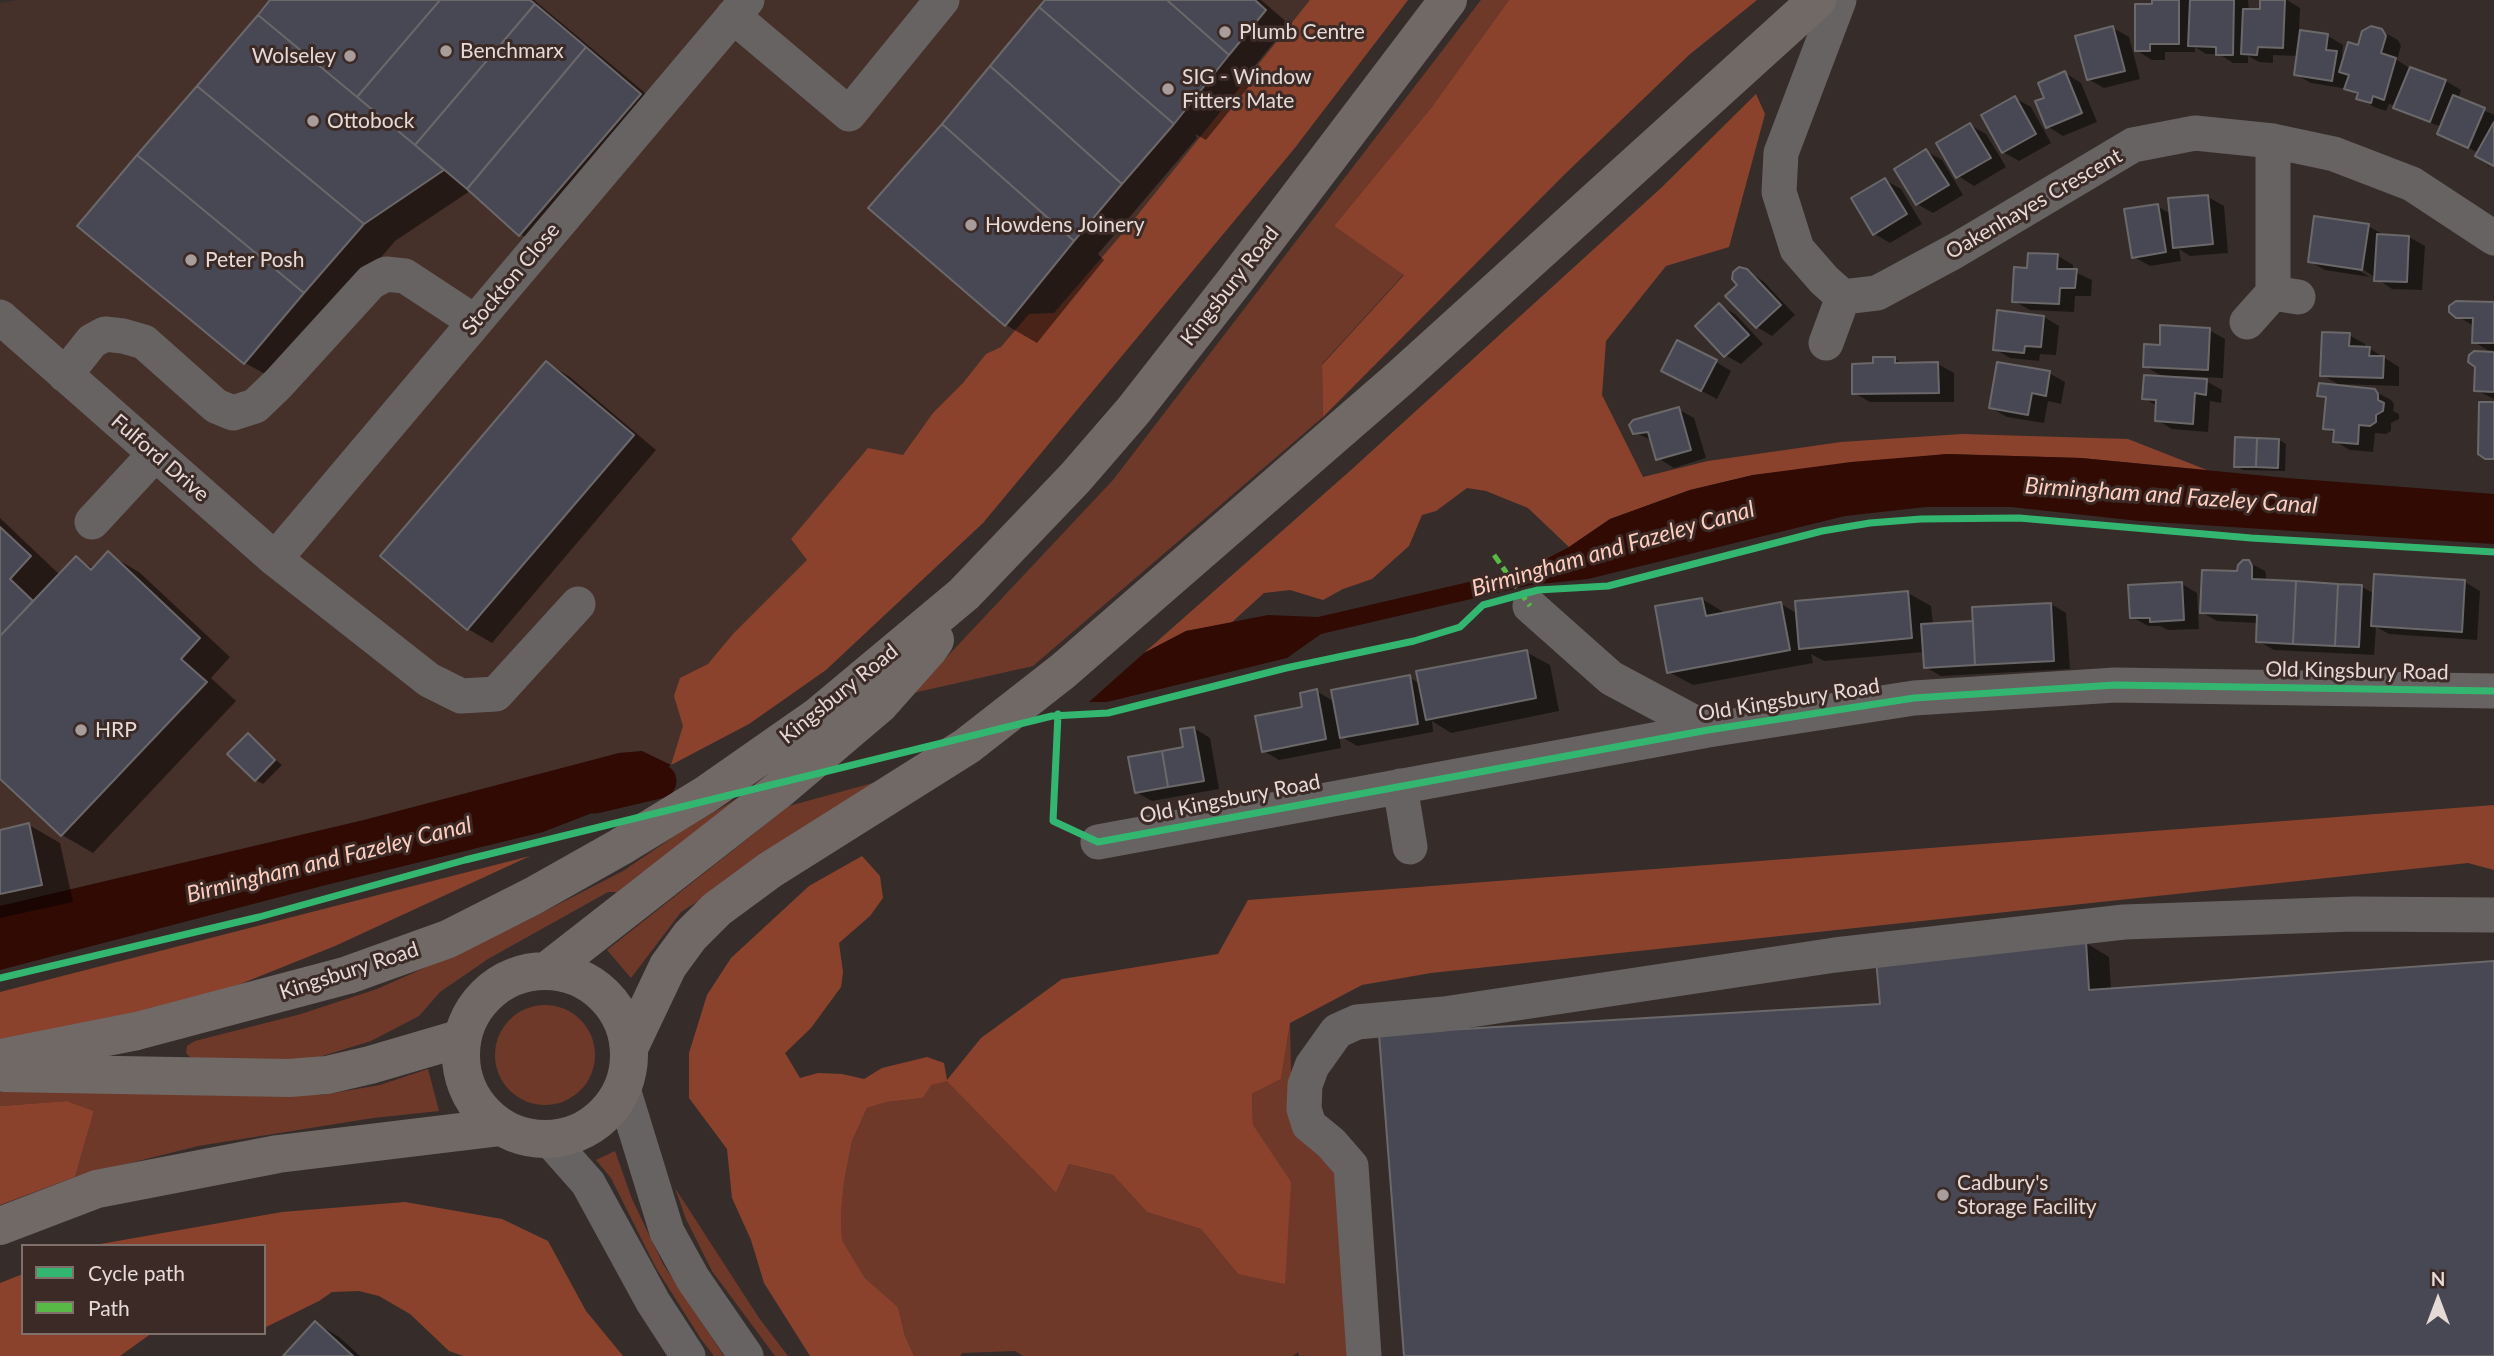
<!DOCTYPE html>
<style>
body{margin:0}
#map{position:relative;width:2494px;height:1356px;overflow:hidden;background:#362d2a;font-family:Lato,sans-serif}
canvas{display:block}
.legend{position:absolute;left:21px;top:1244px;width:245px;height:91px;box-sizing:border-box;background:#3b2a25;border:2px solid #7f706c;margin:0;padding:9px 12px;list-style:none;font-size:21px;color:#e6dad7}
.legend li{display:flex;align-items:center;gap:14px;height:35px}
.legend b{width:35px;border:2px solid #7f706c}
.north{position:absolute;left:2403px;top:1265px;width:70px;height:70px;-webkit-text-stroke:5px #3b2a25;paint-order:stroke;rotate:0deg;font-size:19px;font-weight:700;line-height:28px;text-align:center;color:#e6dad7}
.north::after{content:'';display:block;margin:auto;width:24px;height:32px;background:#e6dad7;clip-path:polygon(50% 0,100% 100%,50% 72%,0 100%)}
</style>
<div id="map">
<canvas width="2494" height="1356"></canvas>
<ul class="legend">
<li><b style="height:9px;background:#33b770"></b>Cycle path</li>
<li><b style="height:9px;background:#58b947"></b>Path</li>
</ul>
<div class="north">N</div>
</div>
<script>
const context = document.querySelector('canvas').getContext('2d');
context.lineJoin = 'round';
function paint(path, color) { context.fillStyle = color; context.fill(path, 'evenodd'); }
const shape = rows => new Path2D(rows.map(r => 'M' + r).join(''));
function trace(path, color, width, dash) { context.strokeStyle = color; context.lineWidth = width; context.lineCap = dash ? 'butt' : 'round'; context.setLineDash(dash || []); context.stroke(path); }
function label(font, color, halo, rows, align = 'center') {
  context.font = font + ' Lato,sans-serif'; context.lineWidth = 6; context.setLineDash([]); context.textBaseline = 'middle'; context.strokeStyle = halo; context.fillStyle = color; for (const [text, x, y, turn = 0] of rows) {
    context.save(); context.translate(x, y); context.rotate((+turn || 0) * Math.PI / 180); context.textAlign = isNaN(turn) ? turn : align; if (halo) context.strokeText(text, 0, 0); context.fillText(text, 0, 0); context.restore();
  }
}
const built = shape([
 [18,0,1330,0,898,546,671,765,642,751,619,753,364,820,0,906,0,3]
]);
const green = shape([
 [1481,0,1509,0,1431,108,1334,226,1404,274,1322,364,1323,417,1033,666,913,693,1113,480],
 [891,778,681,912,631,978,607,950,789,806],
 [743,795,617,892,608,892,488,959,440,992,419,1016,371,1041,306,1061,193,1060,186,1053,187,1046,195,1041,301,1014,377,989,465,950,524,922,623,871,679,833],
 '495 1055a50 50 0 1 1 100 0a50 50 0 1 1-100 0Z',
 [1290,1023,1292,1118,1332,1163,1335,1180,1347,1356,1299,1356,1298,1352,1293,1356,1023,1356,1015,1351,962,1353,960,1356,914,1356,905,1336,898,1307,865,1278,842,1240,841,1214,844,1182,852,1141,867,1108,887,1102,923,1098,930,1085,947,1080,1056,1193,1069,1164,1113,1175,1147,1212,1201,1229,1238,1274,1253,1125,1252,1094,1281,1079],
 [428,1069,439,1111,373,1118,198,1146,75,1177,94,1111,67,1101,0,1106,0,1092,143,1089,322,1095,380,1085],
 [615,1151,632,1199,663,1264,724,1356,714,1356,701,1339,656,1268,611,1178,596,1160],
 [675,1188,759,1318,788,1356,775,1356,712,1271,686,1219]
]);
const forest = shape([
 [1310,0,1408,0,1294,149,983,523,826,670,749,724,671,765,683,726,674,696,680,678,708,664,733,634,807,560,791,539,868,448,903,455,933,413,963,383,986,354,1001,347,1029,314,1054,313,1128,227],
 [1509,0,1757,0,1689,55,1565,174,1323,417,1322,365,1404,275,1334,226,1431,108],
 [1756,94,1765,114,1729,247,1666,266,1606,341,1602,395,1643,477,1708,461,1841,442,1962,434,2128,439,2207,470,2081,458,1947,454,1753,475,1690,490,1610,519,1569,547,1528,508,1486,491,1467,488,1436,511,1422,515,1409,546,1372,579,1343,589,1323,600,1290,590,1264,593,1231,623,1186,631,1144,653,1351,470,1661,188],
 [2494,805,2494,870,2468,863,1431,973,1362,985,1290,1023,1281,1079,1252,1094,1253,1125,1291,1182,1285,1284,1238,1274,1201,1229,1147,1212,1113,1175,1069,1164,1056,1193,947,1081,931,1085,923,1098,887,1102,867,1108,852,1141,844,1182,841,1214,842,1240,865,1278,898,1307,905,1336,914,1356,810,1356,764,1283,751,1240,732,1198,727,1149,689,1098,689,1053,707,995,731,958,809,886,862,856,880,876,883,898,870,916,839,943,843,972,841,987,811,1028,785,1053,800,1078,818,1073,842,1074,864,1079,882,1068,927,1057,944,1063,947,1080,981,1038,1062,979,1218,954,1248,900],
 [530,856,335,946,213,995,118,1018,0,1039,0,992],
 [67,1101,94,1111,75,1177,0,1205,0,1106],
 [405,1202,502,1219,548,1241,586,1311,623,1356,463,1356,449,1351,410,1314,379,1296,359,1291,332,1292,319,1301,264,1328,264,1246,89,1246,282,1212],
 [23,1274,23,1333,152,1333,120,1356,0,1356,0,1283]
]);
const water = shape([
 [1947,454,2081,458,2287,478,2494,494,2494,544,2139,521,2011,507,1926,507,1845,516,1588,579,1531,585,1321,634,1287,658,1107,702,1089,702,1144,653,1186,631,1268,615,1318,617,1529,568,1569,547,1610,519,1690,490,1753,475,1851,462],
 [642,751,671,765,605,808,543,832,326,885,0,970,0,906,364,820,619,753]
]);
const shadow = shape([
 [273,0,534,0,663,108,544,248,520,234,470,191,395,241,276,380,245,363],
 [1047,0,1261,0,1289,24,1253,68,1259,74,1206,140,1195,134,1197,138,1098,254,1104,260,1037,343,1006,325,871,208],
 [2154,0,2248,0,2249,11,2262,11,2262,0,2287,0,2300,8,2299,31,2328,36,2343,45,2342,56,2345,58,2381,31,2398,40,2401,46,2397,60,2411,69,2446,81,2461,90,2458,99,2494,115,2494,165,2479,153,2439,134,2442,127,2411,116,2396,106,2389,104,2386,111,2374,107,2348,89,2311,83,2295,74,2298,56,2273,55,2273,63,2259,62,2248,56,2248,63,2233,63,2219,54,2206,54,2195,47,2195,52,2165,52,2165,60,2152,60,2136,50,2154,6],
 [2113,28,2129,37,2140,79,2104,88,2088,79],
 [2065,73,2081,83,2097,122,2063,136,2047,126,2047,99],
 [2015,98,2031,107,2051,143,2019,161,2003,152],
 [1970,125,1986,134,2006,167,1974,186,1958,176],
 [1926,151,1942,160,1963,195,1933,213,1917,204],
 [1885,180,1901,189,1922,224,1890,243,1875,234],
 [2208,197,2224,206,2228,253,2190,256,2179,249,2181,261,2150,266,2134,257,2157,206,2171,214],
 [2368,226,2384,235,2409,237,2425,246,2422,290,2392,289,2355,264,2353,267,2370,277,2325,270,2309,261],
 [2058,256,2073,265,2073,271,2092,280,2091,296,2075,296,2074,312,2030,310,2014,301,2029,270],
 [1747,271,1763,281,1795,315,1772,336,1757,327,1740,285],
 [2494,304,2494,354,2474,342,2474,326,2457,316],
 [1719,305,1735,314,1763,344,1741,364,1725,355],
 [2044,317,2059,326,2056,355,2040,354,2039,361,2010,358,1995,349],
 [2209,330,2225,339,2223,378,2179,376,2178,379,2206,381,2222,390,2221,403,2210,401,2208,432,2172,429,2157,420,2157,406,2144,398,2166,378,2144,366,2161,346],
 [2349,335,2365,344,2365,348,2369,348,2399,367,2399,386,2338,384,2322,375],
 [2494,354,2494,399,2476,390],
 [1895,359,1905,365,1938,364,1954,373,1954,402,1870,402,1854,393,1875,365],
 [1716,362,1731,371,1717,399,1679,379],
 [547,363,570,377,656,450,492,643,468,629,382,556],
 [2049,373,2065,382,2061,404,2048,401,2044,423,2007,417,1991,408],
 [2374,391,2391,400,2394,404,2393,411,2399,414,2399,419,2391,423,2391,431,2386,434,2375,433,2373,452,2350,450,2334,441,2335,434,2325,428,2328,400,2319,395],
 [1678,409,1694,418,1706,458,1674,468,1658,458,1653,441,1634,432],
 [2279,440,2286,444,2285,471,2243,470,2236,466],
 [0,518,60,575,76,558,94,569,108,554,139,572,230,657,211,678,236,701,93,853,62,835,0,776],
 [2248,562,2265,571,2267,581,2362,587,2375,594,2465,582,2480,591,2477,640,2389,634,2376,627,2374,655,2274,650,2258,641,2258,623,2217,621,2201,612],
 [2182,584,2197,593,2199,629,2168,630,2160,626,2148,626,2132,617],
 [1908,593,1931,606,1933,625,1975,623,2051,604,2066,613,2070,669,1941,676,1925,667,1924,652,1824,661,1811,654,1813,663,1693,685,1669,672,1702,599,1727,614,1781,604,1798,614],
 [1526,652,1550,665,1559,711,1451,733,1432,721,1433,732,1357,746,1339,735,1341,748,1279,760,1264,751,1304,708,1316,691,1335,702,1409,677,1420,684],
 [1194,728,1210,738,1219,789,1152,801,1136,792,1185,749],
 [248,736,282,765,263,784,256,780],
 [29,825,60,843,73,902,0,918,0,831],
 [2086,943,2109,957,2111,990,2494,963,2494,1356,1406,1356,1882,1005],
 [316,1323,339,1337,360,1356,286,1356]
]);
const canal = shape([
 [595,796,659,781]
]);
const building = shape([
 [270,0,440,0,357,97,258,15,270,0],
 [440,0,530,0,535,4,415,145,357,97,440,0],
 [1045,0,1167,0,1229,55,1174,124,1039,7,1045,0],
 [1167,0,1255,0,1266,10,1229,55,1167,0],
 [2152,0,2179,0,2179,44,2150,44,2150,51,2135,51,2135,4,2152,4,2152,0],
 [2190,0,2234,0,2233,55,2216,55,2216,47,2188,46,2190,0],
 [2260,0,2285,0,2283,48,2258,47,2257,55,2241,54,2243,9,2260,9,2260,0],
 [535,4,586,47,467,189,415,145,535,4],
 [1039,7,1174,124,1122,184,990,66,1039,7],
 [258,15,415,145,444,170,364,224,197,86,258,15],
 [2113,26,2125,71,2087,80,2075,36,2113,26],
 [2371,26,2382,29,2386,36,2381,53,2396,58,2384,100,2373,96,2371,103,2356,99,2358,93,2344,89,2349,75,2339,72,2348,42,2358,45,2362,31,2371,26],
 [2300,30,2328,34,2326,50,2337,51,2332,81,2294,75,2300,30],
 [586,47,641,94,519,236,467,189,586,47],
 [990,66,1122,184,1074,241,942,124,990,66],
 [2410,67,2446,80,2430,122,2393,108,2410,67],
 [2065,71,2082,113,2046,128,2035,101,2044,98,2038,83,2065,71],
 [197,86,364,224,304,293,137,155,197,86],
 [2453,95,2485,108,2468,148,2437,134,2453,95],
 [2015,96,2036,134,2002,153,1981,115,2015,96],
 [2494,122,2494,166,2475,156,2494,122],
 [1970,123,1991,158,1956,178,1936,143,1970,123],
 [942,124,1074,241,1005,326,868,208,942,124],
 [1926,149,1949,185,1916,205,1894,169,1926,149],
 [137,155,304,293,244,364,77,226,137,155],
 [1885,178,1907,214,1873,235,1851,198,1885,178],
 [2208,195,2213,244,2173,248,2168,198,2208,195],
 [2158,204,2166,252,2132,258,2124,209,2158,204],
 [2314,216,2369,224,2362,270,2308,262,2314,216],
 [2377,234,2409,236,2407,282,2374,281,2377,234],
 [2028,253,2058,254,2057,269,2077,269,2075,288,2060,288,2059,304,2012,302,2014,267,2027,268,2028,253],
 [1739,267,1747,269,1781,305,1756,328,1725,296,1737,285,1732,279,1733,272,1739,267],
 [2456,301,2494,302,2494,343,2472,343,2473,318,2456,318,2449,312,2449,306,2456,301],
 [1719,303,1749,335,1724,357,1695,326,1719,303],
 [1997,310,2044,316,2041,347,2025,346,2024,353,1993,350,1997,310],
 [2160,325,2210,328,2208,370,2143,367,2144,344,2160,345,2160,325],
 [2322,332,2350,333,2349,346,2370,347,2369,356,2384,356,2383,378,2320,376,2322,332],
 [1677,340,1717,360,1701,391,1661,371,1677,340],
 [2474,351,2494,352,2494,392,2474,391,2475,367,2468,362,2469,355,2474,351],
 [1873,357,1895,357,1895,363,1938,362,1939,393,1852,394,1852,364,1873,363,1873,357],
 [546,361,634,435,467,630,380,556,546,361],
 [1997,362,2050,371,2046,396,2032,393,2028,415,1989,408,1997,362],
 [2144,375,2207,379,2206,395,2195,393,2193,424,2155,421,2156,400,2142,399,2144,375],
 [2319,383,2375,389,2378,394,2378,400,2384,403,2383,411,2376,415,2376,422,2370,426,2359,425,2358,444,2333,442,2334,430,2323,429,2326,397,2317,396,2319,383],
 [2479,402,2494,402,2494,459,2485,459,2478,454,2479,402],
 [1679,407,1691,450,1656,460,1648,432,1633,434,1629,425,1633,420,1679,407],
 [2235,437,2257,438,2256,467,2234,467,2235,437],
 [2257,438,2279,439,2278,468,2256,467,2257,438],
 [0,527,31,556,10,579,33,601,0,636,0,527],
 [108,551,200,638,181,659,207,682,61,836,0,779,0,636,76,556,91,570,108,551],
 [2243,560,2249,560,2252,566,2252,579,2296,581,2293,644,2256,642,2257,615,2200,613,2202,570,2237,571,2238,565,2243,560],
 [2374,574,2465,580,2462,632,2371,626,2374,574],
 [2296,581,2338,584,2335,646,2293,644,2296,581],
 [2182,582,2184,620,2150,622,2150,618,2130,618,2128,585,2182,582],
 [2338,584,2362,585,2359,647,2335,646,2338,584],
 [1908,591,1912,638,1799,649,1795,601,1908,591],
 [1702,598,1706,616,1781,602,1790,650,1667,673,1655,606,1702,598],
 [2051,603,2054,661,1975,665,1972,607,2051,603],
 [1973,621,1975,665,1924,668,1921,624,1973,621],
 [1527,650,1536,698,1426,720,1416,671,1527,650],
 [1410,675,1418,724,1340,738,1331,690,1410,675],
 [1317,689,1326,739,1262,752,1255,716,1302,707,1300,693,1317,689],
 [1194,727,1204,781,1168,787,1162,751,1183,747,1180,729,1194,727],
 [248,733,275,760,255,781,227,754,248,733],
 [1162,751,1168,787,1135,793,1128,757,1162,751],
 [29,823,42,885,0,894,0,830,29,823],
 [2086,941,2089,990,2494,961,2494,1356,1404,1356,1379,1034,1880,1004,1876,959,2086,941],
 [315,1321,353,1356,283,1356,315,1321]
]);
const minor = shape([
 [1839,0,1781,153,1779,192,1797,249,1824,280,1843,297,1877,293,1955,251,2133,145,2195,133,2273,141,2334,154,2412,184,2494,238],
 [733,16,849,114,942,0],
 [2273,141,2273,293],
 [0,317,275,559,429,680,461,696,496,694,578,604],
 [2247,322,2273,293,2298,297],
 [1826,343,1843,297],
 [65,375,92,341,105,334,123,336,144,342,216,406,233,413,255,406,278,384,371,282,386,274,405,276,475,322],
 [92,522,155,454],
 [275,559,747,0],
 [1530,606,1611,678,1708,730],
 [1400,786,1410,847],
 [1098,842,1708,730,1914,698,2115,685,2494,691],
 [623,1089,667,1232,693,1279,746,1356],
 [549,1139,588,1183,653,1302,688,1356],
 [1364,1356,1351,1166,1331,1143,1309,1125,1304,1109,1305,1085,1312,1066,1337,1031,1357,1022,1444,1014,1835,955,2124,922,2353,914,2494,915]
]);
const highway = shape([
 [548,970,780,789,880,704,928,650,935,640],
 '461 1055a84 84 0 1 1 168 0a84 84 0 1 1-168 0Z',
 [630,1046,668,966,690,936,717,909,770,870,967,746,1063,671,1400,378,1817,0],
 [0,1058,137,1031,348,975,448,939,533,896,620,847,705,795,818,716,964,594,1075,478,1133,411,1234,282,1448,0],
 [4,1073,289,1078,327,1075,370,1065,462,1038],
 [0,1226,97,1189,278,1154,501,1127]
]);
const quiet = shape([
 [1494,555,1530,606]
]);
const cycleway = shape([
 [1058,714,1053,821,1098,842,1708,730,1914,698,2115,685,2494,691],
 [0,978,259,917,465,860,1052,716,1108,713,1286,668,1414,641,1460,627,1483,605,1538,590,1608,586,1822,531,1870,523,1921,519,2019,518,2251,538,2494,552]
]);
const markers = [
 [1225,32,7,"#a89d9a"],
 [446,51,7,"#a89d9a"],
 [350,56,7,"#a89d9a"],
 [1168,89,7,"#a89d9a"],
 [313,121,7,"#a89d9a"],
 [971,225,7,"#a89d9a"],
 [191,260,7,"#a89d9a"],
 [81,730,7,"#a89d9a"],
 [1943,1195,7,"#a89d9a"]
];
const poiNames = [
 ["Plumb Centre",1239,32],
 ["Benchmarx",460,51],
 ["Wolseley",336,56,"right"],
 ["SIG - Window",1182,77],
 ["Fitters Mate",1182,101],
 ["Ottobock",327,121],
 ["Howdens Joinery",985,225],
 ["Peter Posh",205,260],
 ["HRP",95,730],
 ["Cadbury's",1957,1183],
 ["Storage Facility",1957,1207]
];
const streetNames = [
 ["Oakenhayes Crescent",2034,204,-30],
 ["Stockton Close",511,279,-50],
 ["Kingsbury Road",1230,286,-52],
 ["Fulford Drive",160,458,41],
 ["Old Kingsbury Road",2357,671,1],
 ["Kingsbury Road",839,694,-39],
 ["Old Kingsbury Road",1789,700,-9],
 ["Old Kingsbury Road",1230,799,-11],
 ["Kingsbury Road",349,971,-18]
];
const waterNames = [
 ["Birmingham and Fazeley Canal",2171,496,4],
 ["Birmingham and Fazeley Canal",1613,549,-16],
 ["Birmingham and Fazeley Canal",329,860,-14]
];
paint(built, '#46302a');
paint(green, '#6f392a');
paint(forest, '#8b422d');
paint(water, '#310a04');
paint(shadow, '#0007');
trace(canal, '#310a04', 35);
paint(building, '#484754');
trace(building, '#6b686a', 2);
trace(minor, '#676362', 35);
trace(highway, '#706966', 38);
trace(quiet, '#58b947', 5, [10, 5]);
trace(cycleway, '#33b770', 7);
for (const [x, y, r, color] of markers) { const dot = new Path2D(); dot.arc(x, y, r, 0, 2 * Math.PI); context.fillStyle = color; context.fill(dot); trace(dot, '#3b2a25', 2.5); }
label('21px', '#e6dad7', '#3b2a25', poiNames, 'left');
label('21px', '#e6dad7', '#3b2a25', streetNames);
label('italic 23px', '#fecdbf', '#3b2a25', waterNames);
</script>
